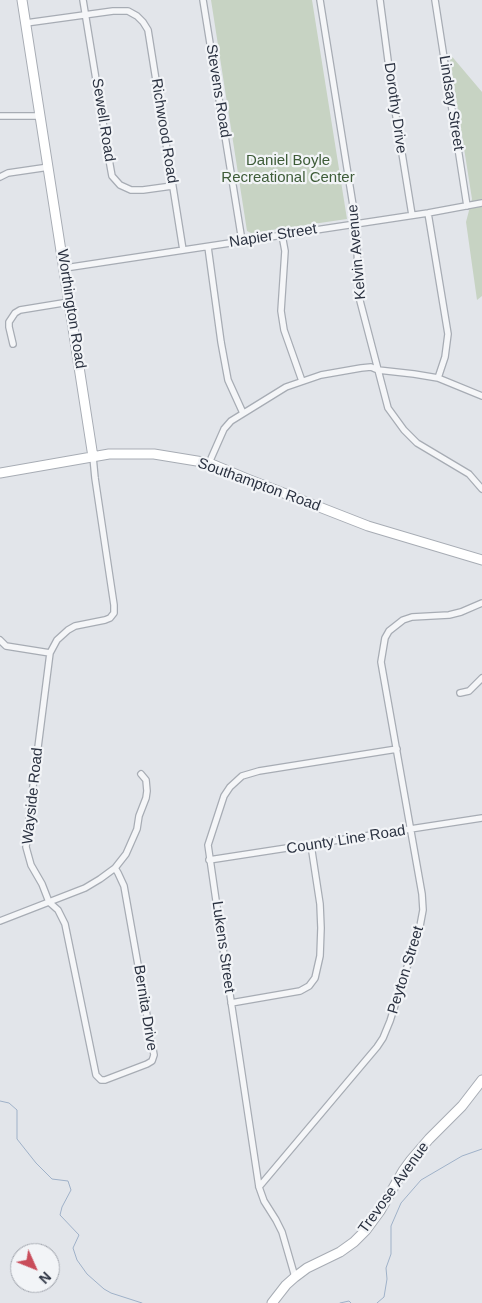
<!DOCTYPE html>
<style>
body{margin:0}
#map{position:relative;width:482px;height:1303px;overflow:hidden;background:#e2e5ea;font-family:Helvetica,sans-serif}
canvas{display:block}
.north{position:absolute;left:10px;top:1243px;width:50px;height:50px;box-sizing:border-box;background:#f2f4f7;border:1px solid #a2a6ae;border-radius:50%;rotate:134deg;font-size:14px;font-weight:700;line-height:20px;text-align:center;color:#2b3241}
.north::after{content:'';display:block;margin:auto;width:18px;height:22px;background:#c94d5b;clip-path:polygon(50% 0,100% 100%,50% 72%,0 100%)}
</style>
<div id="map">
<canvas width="482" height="1303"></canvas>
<div class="north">N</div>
</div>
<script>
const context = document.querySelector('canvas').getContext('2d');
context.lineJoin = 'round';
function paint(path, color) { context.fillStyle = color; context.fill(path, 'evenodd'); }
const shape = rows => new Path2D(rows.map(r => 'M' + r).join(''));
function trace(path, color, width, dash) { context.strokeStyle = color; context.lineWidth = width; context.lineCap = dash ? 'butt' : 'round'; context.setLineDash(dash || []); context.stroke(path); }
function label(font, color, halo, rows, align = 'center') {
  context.font = font + ' Helvetica,sans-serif'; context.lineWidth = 4.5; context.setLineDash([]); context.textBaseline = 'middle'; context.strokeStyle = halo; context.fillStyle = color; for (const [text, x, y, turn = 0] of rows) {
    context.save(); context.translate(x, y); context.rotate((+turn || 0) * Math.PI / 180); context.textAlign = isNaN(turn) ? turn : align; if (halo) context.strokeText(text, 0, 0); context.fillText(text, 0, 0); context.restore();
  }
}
const green = shape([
 [211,0,312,0,347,219,251,233,247,231],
 [449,53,482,92,482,296,477,300,466,222,472,199]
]);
const stream = shape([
 [0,1101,9,1103,17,1110,17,1139,36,1163,52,1179,68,1181,71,1190,62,1207,60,1215,79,1235,73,1248,77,1260,87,1274,104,1289,111,1293,142,1303],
 [340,1303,349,1301,351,1303],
 [377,1303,384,1297,387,1279,386,1268,391,1254,391,1226,401,1203,421,1180,462,1156,482,1149]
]);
const street = shape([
 [83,0,110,165,112,176,120,185,131,190,143,190,172,186],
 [203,0,242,241],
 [320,0,356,224,359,297,388,408,404,430,417,443,469,474,482,489],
 [380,0,393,98,412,215],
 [435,0,467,206],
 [26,23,113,11,128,11,137,16,143,22,148,30,183,250],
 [0,116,40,116],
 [0,177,8,173,49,167],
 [428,213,448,334,445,357,438,378],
 [282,235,285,251,281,311,284,330,302,381],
 [208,247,221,342,228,380,243,413],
 [65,268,428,213,482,203],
 [13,344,9,327,9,322,15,313,20,310,69,302],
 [93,457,95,478,114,605,114,613,110,618,105,620,75,626,68,630,57,640,50,653,30,810,26,847,31,865,42,884,49,902,58,910,65,924,96,1075,101,1080,105,1080,147,1064,152,1061,154,1055,124,886,118,873,115,868],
 [209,463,224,429,231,421,286,387,321,375,361,368,371,367,378,370,414,374,438,378,482,396],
 [0,640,6,646,50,653],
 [460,693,469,691,482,678],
 [209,860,482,818],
 [0,921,85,888,100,879,115,868,126,854,137,829,139,816,146,798,147,791,146,780,141,774],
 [231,1003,300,991,309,986,315,978,320,956,321,928,320,904,311,845],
 [259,1187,377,1047,383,1038,390,1021,420,926,423,910,422,894,381,662,385,638,389,631,403,620,412,617,449,615,461,612,482,603],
 [295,1277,282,1232,276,1220,264,1201,259,1187,220,928,208,845,224,796,230,787,242,776,259,771,397,749]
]);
const secondary = shape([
 [22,0,93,457],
 [0,473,109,454,154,454,209,463,245,478,368,526,482,560],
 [272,1303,286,1285,295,1277,307,1268,340,1252,354,1242,366,1230,380,1211,403,1171,411,1160,429,1139,462,1106,482,1080]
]);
const streetNames = [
 ["Stevens Road",218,91,81],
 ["Lindsay Street",451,103,81],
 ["Dorothy Drive",395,108,82],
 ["Sewell Road",103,120,81],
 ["Richwood Road",164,131,81],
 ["Napier Street",273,236,-9],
 ["Kelvin Avenue",357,252,-95],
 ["Worthington Road",71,309,81],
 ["Southampton Road",259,485,20],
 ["Wayside Road",33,796,-84],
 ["County Line Road",346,840,-9],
 ["Lukens Street",223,947,82],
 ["Peyton Street",406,970,-73],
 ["Bernita Drive",145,1008,81],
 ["Trevose Avenue",394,1188,-54]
];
const parkNames = [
 ["Daniel Boyle",288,161],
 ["Recreational Center",288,178]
];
paint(green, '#c7d3c3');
trace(stream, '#9fb1c8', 1);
trace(street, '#a7acb4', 8);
trace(secondary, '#a7acb4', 11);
trace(street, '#f5f6f8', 5.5);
trace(secondary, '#fff', 9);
label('15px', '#2b3241', '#f2f4f7', streetNames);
label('15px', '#3e5c38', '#f2f4f7', parkNames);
</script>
